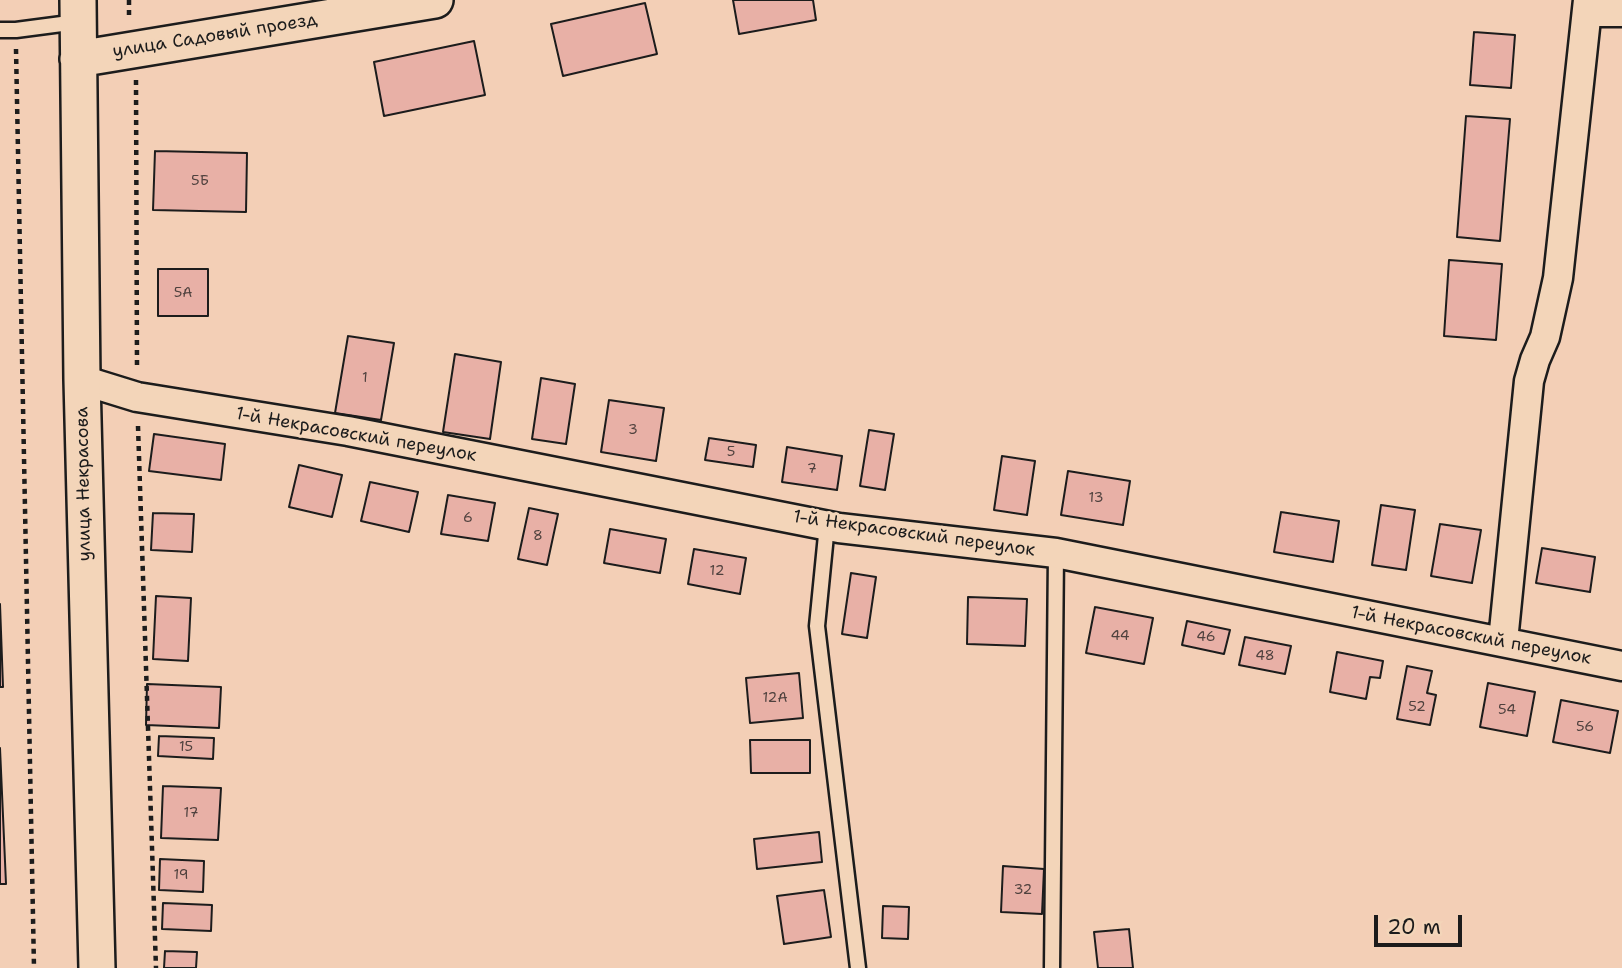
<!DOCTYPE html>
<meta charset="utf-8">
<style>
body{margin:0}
#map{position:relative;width:1622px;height:968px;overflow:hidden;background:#f3cfb6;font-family:"Shantell Sans",sans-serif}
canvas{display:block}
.scale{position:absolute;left:1374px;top:915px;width:88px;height:32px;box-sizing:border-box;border:4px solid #1c1c1c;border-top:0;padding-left:9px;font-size:21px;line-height:24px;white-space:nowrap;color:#1c1c1c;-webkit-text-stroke:5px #f3d5b9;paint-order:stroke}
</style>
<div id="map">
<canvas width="1622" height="968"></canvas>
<div class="scale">20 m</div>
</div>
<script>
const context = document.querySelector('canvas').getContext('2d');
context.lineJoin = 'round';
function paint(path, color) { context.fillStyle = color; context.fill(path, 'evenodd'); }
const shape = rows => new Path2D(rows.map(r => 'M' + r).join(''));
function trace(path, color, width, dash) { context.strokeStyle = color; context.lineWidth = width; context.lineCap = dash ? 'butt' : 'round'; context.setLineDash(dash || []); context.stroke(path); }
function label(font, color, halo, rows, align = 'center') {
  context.font = font + ' "Shantell Sans",sans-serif'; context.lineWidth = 6; context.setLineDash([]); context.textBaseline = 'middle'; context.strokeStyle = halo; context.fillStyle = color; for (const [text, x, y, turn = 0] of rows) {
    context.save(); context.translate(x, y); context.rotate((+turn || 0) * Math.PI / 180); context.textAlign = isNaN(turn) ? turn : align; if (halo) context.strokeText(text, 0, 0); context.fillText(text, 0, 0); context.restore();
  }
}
const building = shape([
 [733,0,813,0,816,20,739,34,733,0],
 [645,3,657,54,563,76,551,24,645,3],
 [1474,32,1515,35,1511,88,1470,85,1474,32],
 [474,41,485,95,384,116,374,62,474,41],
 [1466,116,1510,119,1500,241,1457,237,1466,116],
 [155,151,247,153,246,212,153,210,155,151],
 [1449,260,1502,264,1496,340,1444,336,1449,260],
 [158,269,208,269,208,316,158,316,158,269],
 [348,336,394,343,381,420,335,413,348,336],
 [455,354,501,362,490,439,443,432,455,354],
 [541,378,575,384,566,444,532,439,541,378],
 [609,400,664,408,656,461,601,452,609,400],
 [869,430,894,434,885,490,860,486,869,430],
 [154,434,225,444,221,480,149,471,154,434],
 [709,438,756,445,753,467,705,460,709,438],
 [787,447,842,456,837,490,782,482,787,447],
 [1002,456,1035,461,1027,515,994,510,1002,456],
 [299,465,342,475,332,517,289,507,299,465],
 [1068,471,1130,481,1123,525,1061,515,1068,471],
 [370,482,418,492,409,532,361,521,370,482],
 [448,495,495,503,488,541,441,534,448,495],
 [1381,505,1415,510,1406,570,1372,565,1381,505],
 [529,508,558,514,547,565,518,559,529,508],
 [1281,512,1339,521,1333,562,1274,552,1281,512],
 [153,513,194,514,192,552,151,550,153,513],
 [1440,524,1481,530,1472,583,1431,576,1440,524],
 [610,529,666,539,660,573,604,563,610,529],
 [1542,548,1595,557,1590,592,1536,583,1542,548],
 [694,549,746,558,740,594,688,584,694,549],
 [851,573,876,577,867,638,842,634,851,573],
 [156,596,191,598,188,661,153,659,156,596],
 [968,597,1027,599,1025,646,967,644,968,597],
 [0,604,3,687,0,687,0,604],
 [1095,607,1153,618,1144,664,1086,653,1095,607],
 [1187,621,1230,630,1224,654,1182,645,1187,621],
 [1245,637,1291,646,1285,674,1239,665,1245,637],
 [1337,652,1383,661,1380,678,1370,677,1366,699,1330,692,1337,652],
 [1407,666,1432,671,1427,693,1436,695,1430,725,1397,719,1407,666],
 [799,673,803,718,750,723,746,678,799,673],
 [1488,683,1535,692,1527,736,1480,727,1488,683],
 [147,684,221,687,219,728,146,725,147,684],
 [1561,700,1618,711,1610,753,1553,742,1561,700],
 [159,736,214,738,213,759,158,756,159,736],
 [750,740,810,740,810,773,751,773,750,740],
 [0,748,6,884,0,884,0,748],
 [163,786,221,788,218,840,161,838,163,786],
 [819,832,822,862,757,869,754,839,819,832],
 [160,859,204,861,203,892,159,890,160,859],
 [1003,866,1044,869,1042,914,1001,912,1003,866],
 [824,890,831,937,784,944,777,896,824,890],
 [163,903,212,905,211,931,162,929,163,903],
 [883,906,909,907,908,939,882,938,883,906],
 [1129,929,1133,968,1098,968,1094,932,1129,929],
 [165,951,197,952,196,968,164,968,165,951]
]);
const path = shape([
 [129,0,129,20],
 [16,49,34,968],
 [136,80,137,368],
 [138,426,156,968]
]);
const service = shape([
 [0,30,16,30,77,22],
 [827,525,817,626,858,968],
 [1052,968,1056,553]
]);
const minor = shape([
 [1587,12,1622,12],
 [82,380,137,397,348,431,839,528,1056,553,1622,666],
 [1503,641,1529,381,1535,360,1545,337,1558,278,1588,0]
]);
const tertiary = shape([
 [78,0,82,380,97,968],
 [78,59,435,0]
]);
const numberNames = [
 ["5Б",200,181],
 ["5А",183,293],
 ["1",365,378],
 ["3",633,430],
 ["5",731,452],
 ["7",812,469],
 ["13",1096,498],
 ["6",468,518],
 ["8",538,536],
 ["12",717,571],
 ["44",1120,636],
 ["46",1206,637],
 ["48",1265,656],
 ["12А",775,698],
 ["52",1417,707],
 ["54",1507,710],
 ["56",1585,727],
 ["15",186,747],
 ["17",191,813],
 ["19",181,875],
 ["32",1023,890]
];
const streetNames = [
 ["улица Садовый проезд",215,36,-9],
 ["1-й Некрасовский переулок",356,435,10],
 ["улица Некрасова",84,484,-91],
 ["1-й Некрасовский переулок",914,534,8],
 ["1-й Некрасовский переулок",1471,636,11]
];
paint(building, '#e8b0a6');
trace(building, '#1c1c1c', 2);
trace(service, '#1c1c1c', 19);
trace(minor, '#1c1c1c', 33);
trace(tertiary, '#1c1c1c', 40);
trace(path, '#1c1c1c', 4.5, [5, 5]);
trace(service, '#f3d5b9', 14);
trace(minor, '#f3d5b9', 28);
trace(tertiary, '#f3d5b9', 35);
label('14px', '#4f413e', null, numberNames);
label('18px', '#1c1c1c', '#f3d5b9', streetNames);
</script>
